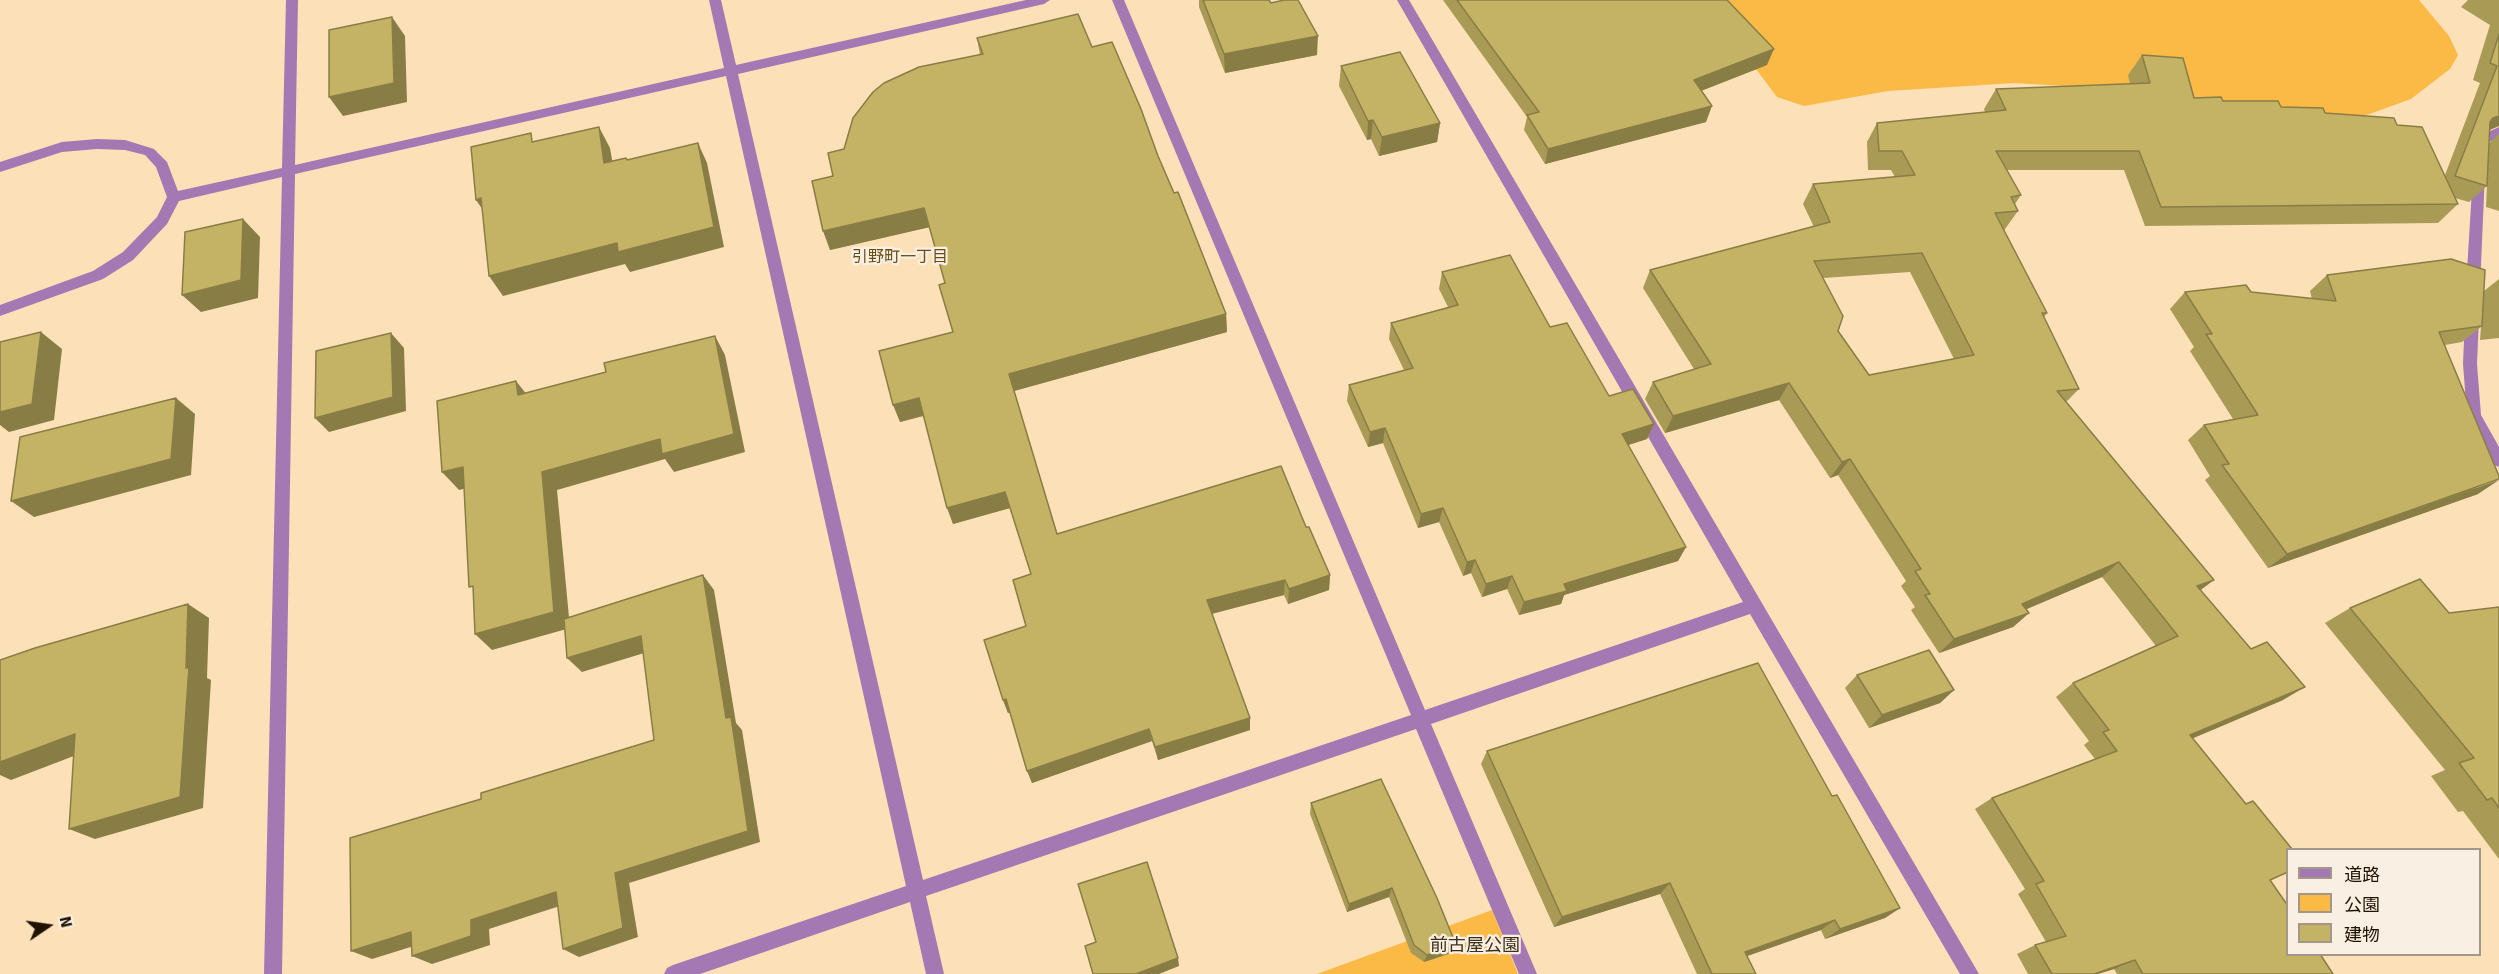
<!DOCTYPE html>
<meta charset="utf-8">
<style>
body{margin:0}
#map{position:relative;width:2499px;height:974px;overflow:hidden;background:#fce0b7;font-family:Signika,"Noto Sans JP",sans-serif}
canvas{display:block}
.legend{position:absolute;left:2286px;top:848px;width:195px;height:108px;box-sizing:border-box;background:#f9f0e3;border:2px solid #a29788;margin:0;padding:8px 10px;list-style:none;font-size:18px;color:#1f1200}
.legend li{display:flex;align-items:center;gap:12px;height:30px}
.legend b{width:30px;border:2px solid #a29788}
.north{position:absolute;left:18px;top:896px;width:60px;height:60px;-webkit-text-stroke:4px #f9f0e3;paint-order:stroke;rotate:77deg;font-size:16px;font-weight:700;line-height:24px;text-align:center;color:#1f1200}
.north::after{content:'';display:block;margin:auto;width:21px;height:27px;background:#1f1200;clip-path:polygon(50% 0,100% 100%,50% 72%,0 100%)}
</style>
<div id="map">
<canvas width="2499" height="974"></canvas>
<ul class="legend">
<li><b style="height:8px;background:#a478b3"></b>道路</li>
<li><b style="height:16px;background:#fbb946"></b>公園</li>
<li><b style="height:16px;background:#c4b364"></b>建物</li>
</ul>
<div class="north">N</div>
</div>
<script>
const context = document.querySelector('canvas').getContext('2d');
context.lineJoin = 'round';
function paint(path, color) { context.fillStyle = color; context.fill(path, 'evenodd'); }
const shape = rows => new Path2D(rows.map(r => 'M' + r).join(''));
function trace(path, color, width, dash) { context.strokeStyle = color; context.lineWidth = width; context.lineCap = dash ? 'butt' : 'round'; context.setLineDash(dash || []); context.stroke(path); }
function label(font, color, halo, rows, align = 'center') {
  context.font = font + ' Signika,"Noto Sans JP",sans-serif'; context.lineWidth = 4.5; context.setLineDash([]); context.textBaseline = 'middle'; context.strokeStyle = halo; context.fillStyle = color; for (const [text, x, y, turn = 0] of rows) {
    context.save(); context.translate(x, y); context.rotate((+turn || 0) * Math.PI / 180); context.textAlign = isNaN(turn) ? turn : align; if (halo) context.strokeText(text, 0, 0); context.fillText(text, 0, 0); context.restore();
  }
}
const green = shape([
 [1704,0,2419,0,2449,36,2458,55,2450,69,2411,99,2350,121,2330,125,2163,92,2014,83,1888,91,1804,106,1777,97],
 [1492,910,1518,974,1317,974]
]);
const minor = shape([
 [286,0,298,0,295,165,724,68,709,0,721,0,736,65,1026,0,1050,0,1044,4,738,74,923,880,1411,715,1112,0,1124,0,1425,710,1743,602,1397,0,1409,0,1979,974,1960,974,1750,614,1431,724,1537,974,1519,974,1416,729,926,896,944,974,926,974,910,902,700,974,664,974,667,968,673,965,906,886,726,76,295,174,282,974,264,974,282,177,179,201,167,224,133,260,103,279,0,316,0,305,93,271,123,252,157,217,167,197,156,167,145,155,125,150,97,149,62,152,0,172,0,162,62,142,97,139,125,140,154,149,167,162,178,191,282,168,286,0],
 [2499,127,2499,137,2487,143,2485,152,2475,152,2474,149,2477,137,2499,127],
 [2479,168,2485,173,2480,287,2473,292,2466,287,2473,173,2479,168],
 [2472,311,2479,317,2477,364,2481,415,2499,447,2499,467,2494,465,2467,415,2463,364,2465,317,2472,311]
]);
const wall = shape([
 [1199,0,1269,0,1271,3,1317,55,1225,73,1199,7],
 [1443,0,1727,0,1767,65,1701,91,1706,122,1545,164,1524,130,1527,117],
 [2468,0,2499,0,2499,126,2490,130,2489,143,2499,134,2499,211,2486,207,2487,186,2469,202,2455,198,2458,204,2438,223,2145,226,2124,170,2007,170,2021,195,2015,204,2018,211,2005,229,2004,230,2047,313,2044,317,2079,389,2066,402,2200,590,2283,700,2193,738,2270,880,2333,974,2117,974,2114,969,2098,974,2028,974,2017,954,2035,945,2046,942,2018,894,2025,889,1975,809,1992,798,2095,759,2084,745,2089,741,2056,697,2073,683,2156,646,2102,577,2026,609,2029,613,2013,627,1939,653,1911,610,1915,607,1901,586,1906,581,1838,475,1830,478,1779,400,1665,433,1645,399,1653,382,1694,369,1643,288,1650,270,1814,227,1803,204,1813,184,1895,177,1891,170,1868,170,1867,142,1877,123,1985,112,1984,109,1996,89,2130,84,2128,75,2142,55,2194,98,2325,113,2397,125,2445,175,2480,83,2473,80,2490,25,2461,7],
 [1910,272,1954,359,1869,375,1838,331,1823,278],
 [977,38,1092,47,1158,156,1226,314,1227,332,1014,391,1057,534,1306,527,1330,575,1329,590,1288,604,1284,595,1212,613,1250,730,1158,760,1152,741,1032,783,1010,712,1008,713,1003,700,1026,626,1031,574,1010,508,953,524,924,416,900,422,953,332,945,283,930,227,830,250,833,176,844,149,980,55],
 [1341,66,1440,123,1437,142,1379,156,1371,139,1367,140,1339,86],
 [1442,272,1550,327,1609,396,1654,424,1647,439,1628,445,1686,547,1678,561,1564,595,1561,604,1519,615,1507,589,1482,597,1471,573,1463,576,1439,522,1418,528,1383,443,1368,447,1347,401,1349,385,1404,370,1389,339,1391,323,1448,307,1439,289],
 [2327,275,2484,291,2499,279,2499,338,2480,340,2481,327,2462,342,2445,345,2478,494,2268,568,2205,480,2210,476,2188,440,2204,425,2233,419,2190,351,2194,347,2170,309,2185,292,2251,292,2312,299,2310,291],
 [2499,607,2499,859,2463,811,2458,812,2431,776,2445,770,2325,623,2350,608,2449,613],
 [1857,675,1954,690,1940,703,1869,728,1845,688],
 [1487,751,1832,796,1900,908,1885,918,1825,939,1821,930,1747,956,1756,974,1697,974,1660,894,1554,927,1481,764],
 [1311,803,1456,945,1451,953,1424,962,1411,953,1389,897,1347,912,1310,814]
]);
const shadedWall = shape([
 [392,17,405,36,407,102,343,116,329,97],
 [1318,36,1317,55,1225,73,1224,54],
 [1774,49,1767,65,1688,96,1694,80],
 [1712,106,1706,122,1545,164,1548,149],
 [2499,116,2499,126,2476,135,2493,118],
 [1373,120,1371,139,1367,140,1368,121],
 [1440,123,1437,142,1379,156,1382,137],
 [599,127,610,148,616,183,604,163],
 [698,143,707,163,724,247,630,272,625,264,503,296,489,276],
 [481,198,490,220,476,200],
 [924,208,930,227,830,250,823,231],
 [243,219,260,237,258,298,201,312,182,295],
 [1226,314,1227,332,1014,391,1009,374],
 [41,332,62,349,54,420,9,432,0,425,0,412],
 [391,333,404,348,406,411,329,432,315,418],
 [715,336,725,355,745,452,674,472,665,459,557,490,570,628,492,650,475,634,542,472],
 [516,381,531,400,518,395],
 [1789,383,1779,400,1665,433,1673,416],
 [176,398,195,414,191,475,34,517,11,501],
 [919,398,925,415,900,422,893,405],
 [1654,424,1647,439,1616,449,1622,434],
 [1385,428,1383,443,1368,447,1370,432],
 [1850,459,1838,475,1830,478,1842,462],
 [463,467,480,485,459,490,442,472],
 [2499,480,2478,494,2268,568,2287,554],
 [1005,492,1010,508,953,524,947,508],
 [1443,508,1439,522,1418,528,1421,514],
 [1686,547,1678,561,1564,595,1561,604,1519,615,1524,602,1564,584],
 [1475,560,1471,573,1463,576,1467,562],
 [2119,562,2102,577,2006,618,2022,604],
 [703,575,714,590,736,723,742,730,760,842,629,883,638,937,579,957,563,949,615,873,726,718],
 [1330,575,1329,590,1288,604,1289,589],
 [1512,576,1507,589,1482,597,1486,584],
 [1285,580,1284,595,1208,615,1207,600],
 [2214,580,2194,595,2197,586],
 [188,604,209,618,207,678,211,680,203,808,95,839,69,829,186,668],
 [2029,613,2013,627,1939,653,1954,639],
 [641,636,654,650,582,672,567,658],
 [2305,687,2283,700,2170,748,2190,735],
 [1954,690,1940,703,1869,728,1882,715],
 [1006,699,1011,712,1008,713,1003,700],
 [1250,718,1250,730,1158,760,1155,747],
 [1149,729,1152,741,1032,783,1027,771],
 [75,734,100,746,11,780,0,775,0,762],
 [1670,883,1660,894,1554,927,1562,917],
 [1392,888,1389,897,1347,912,1349,904],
 [556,892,572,902,489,929,490,945,432,964,412,956,471,920],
 [1900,908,1885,918,1825,939,1840,929],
 [1835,920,1821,930,1733,961,1745,952],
 [411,932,430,941,372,959,351,951],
 [1456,945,1451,953,1424,962,1427,955],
 [1178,958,1179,966,1159,974,1136,974],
 [2135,960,2114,969,2098,974,2094,974]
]);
const building = shape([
 [1203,0,1269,0,1271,3,1284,0,1298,0,1318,36,1224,54,1203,0],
 [1457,0,1727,0,1774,49,1694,80,1712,106,1548,149,1527,115,1539,112,1457,0],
 [1078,14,1092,47,1112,42,1141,109,1158,156,1174,193,1178,192,1226,314,1009,374,1057,534,1281,466,1306,527,1309,527,1330,575,1289,589,1285,580,1207,600,1250,718,1155,747,1149,729,1027,771,1006,699,1003,700,984,640,1026,626,1013,580,1031,574,1005,492,947,508,919,398,893,405,879,351,953,332,939,285,945,283,924,208,823,231,812,181,833,176,828,153,844,149,853,118,873,92,884,83,919,67,983,54,977,38,1078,14],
 [392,17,394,83,329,97,329,30,392,17],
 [2499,34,2499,116,2493,118,2490,122,2487,186,2455,176,2497,66,2490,63,2499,34],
 [1400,52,1440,123,1382,137,1373,120,1368,121,1341,66,1400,52],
 [2142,55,2183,58,2194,98,2221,97,2223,101,2278,101,2281,107,2323,108,2325,113,2394,118,2397,125,2422,127,2458,204,2161,207,2139,151,1996,151,2021,195,2011,197,2018,211,1995,213,2047,313,2042,313,2079,389,2057,391,2214,580,2197,586,2251,649,2267,642,2305,687,2190,735,2246,804,2253,801,2292,849,2288,849,2288,872,2270,880,2288,906,2288,954,2320,954,2333,974,2143,974,2135,960,2094,974,2052,974,2035,945,2066,936,2036,884,2044,881,1992,798,2117,751,2103,732,2109,730,2073,683,2178,636,2119,562,2022,604,2029,613,1954,639,1925,595,1930,594,1915,571,1921,569,1850,459,1842,462,1789,383,1673,416,1653,382,1711,364,1650,270,1830,222,1813,184,1915,175,1902,151,1879,151,1877,123,2006,110,1996,89,2150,83,2142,55],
 [1922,253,1974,355,1869,375,1838,331,1843,316,1814,261,1922,253],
 [599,127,604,163,626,158,627,160,698,143,714,227,618,252,617,243,489,276,481,198,476,200,471,147,531,133,532,142,599,127],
 [243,219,241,280,182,295,185,232,243,219],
 [1510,255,1550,327,1567,323,1609,396,1633,389,1654,424,1622,434,1686,547,1564,584,1567,591,1524,602,1512,576,1486,584,1475,560,1467,562,1443,508,1421,514,1385,428,1370,432,1349,385,1413,368,1391,323,1458,305,1442,272,1510,255],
 [2451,259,2485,270,2482,326,2439,332,2499,476,2499,479,2287,554,2222,465,2229,464,2204,425,2258,415,2206,334,2212,334,2185,292,2246,285,2251,292,2336,301,2327,275,2451,259],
 [41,332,32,404,0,412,0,342,41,332],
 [391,333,393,397,315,418,316,351,391,333],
 [715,336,734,434,662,454,660,439,542,472,554,612,475,634,473,586,469,587,463,467,442,472,437,401,516,381,518,395,606,372,604,363,715,336],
 [176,398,171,459,11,501,20,437,176,398],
 [703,575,726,718,731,717,748,831,615,873,623,928,563,949,556,892,471,920,471,936,412,956,411,932,351,951,350,838,481,799,481,793,654,740,641,636,567,658,564,619,703,575],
 [2420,579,2449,613,2499,607,2499,808,2492,798,2487,800,2459,763,2474,758,2350,608,2420,579],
 [188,604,186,668,189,667,180,797,69,829,75,734,0,762,0,660,35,648,188,604],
 [1929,650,1954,690,1882,715,1857,675,1929,650],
 [1758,663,1832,796,1837,795,1900,908,1840,929,1835,920,1745,952,1756,974,1712,974,1670,883,1562,917,1487,751,1758,663],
 [1381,779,1437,898,1456,945,1427,955,1414,945,1392,888,1349,904,1311,803,1381,779],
 [1147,862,1178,958,1136,974,1093,974,1085,946,1096,942,1078,884,1147,862]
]);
const neighbourhoodNames = [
 ["引野町一丁目",900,258]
];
const nearParknames = [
 ["前古屋公園",1475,946]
];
paint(green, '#fbb946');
paint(minor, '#a478b3');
paint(wall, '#a99a56');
paint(shadedWall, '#897d46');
paint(building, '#c4b364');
trace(building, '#897d46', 1.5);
label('16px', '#6b4c14', '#f9f0e3', neighbourhoodNames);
label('18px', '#3d301b', '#f9f0e3', nearParknames);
</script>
